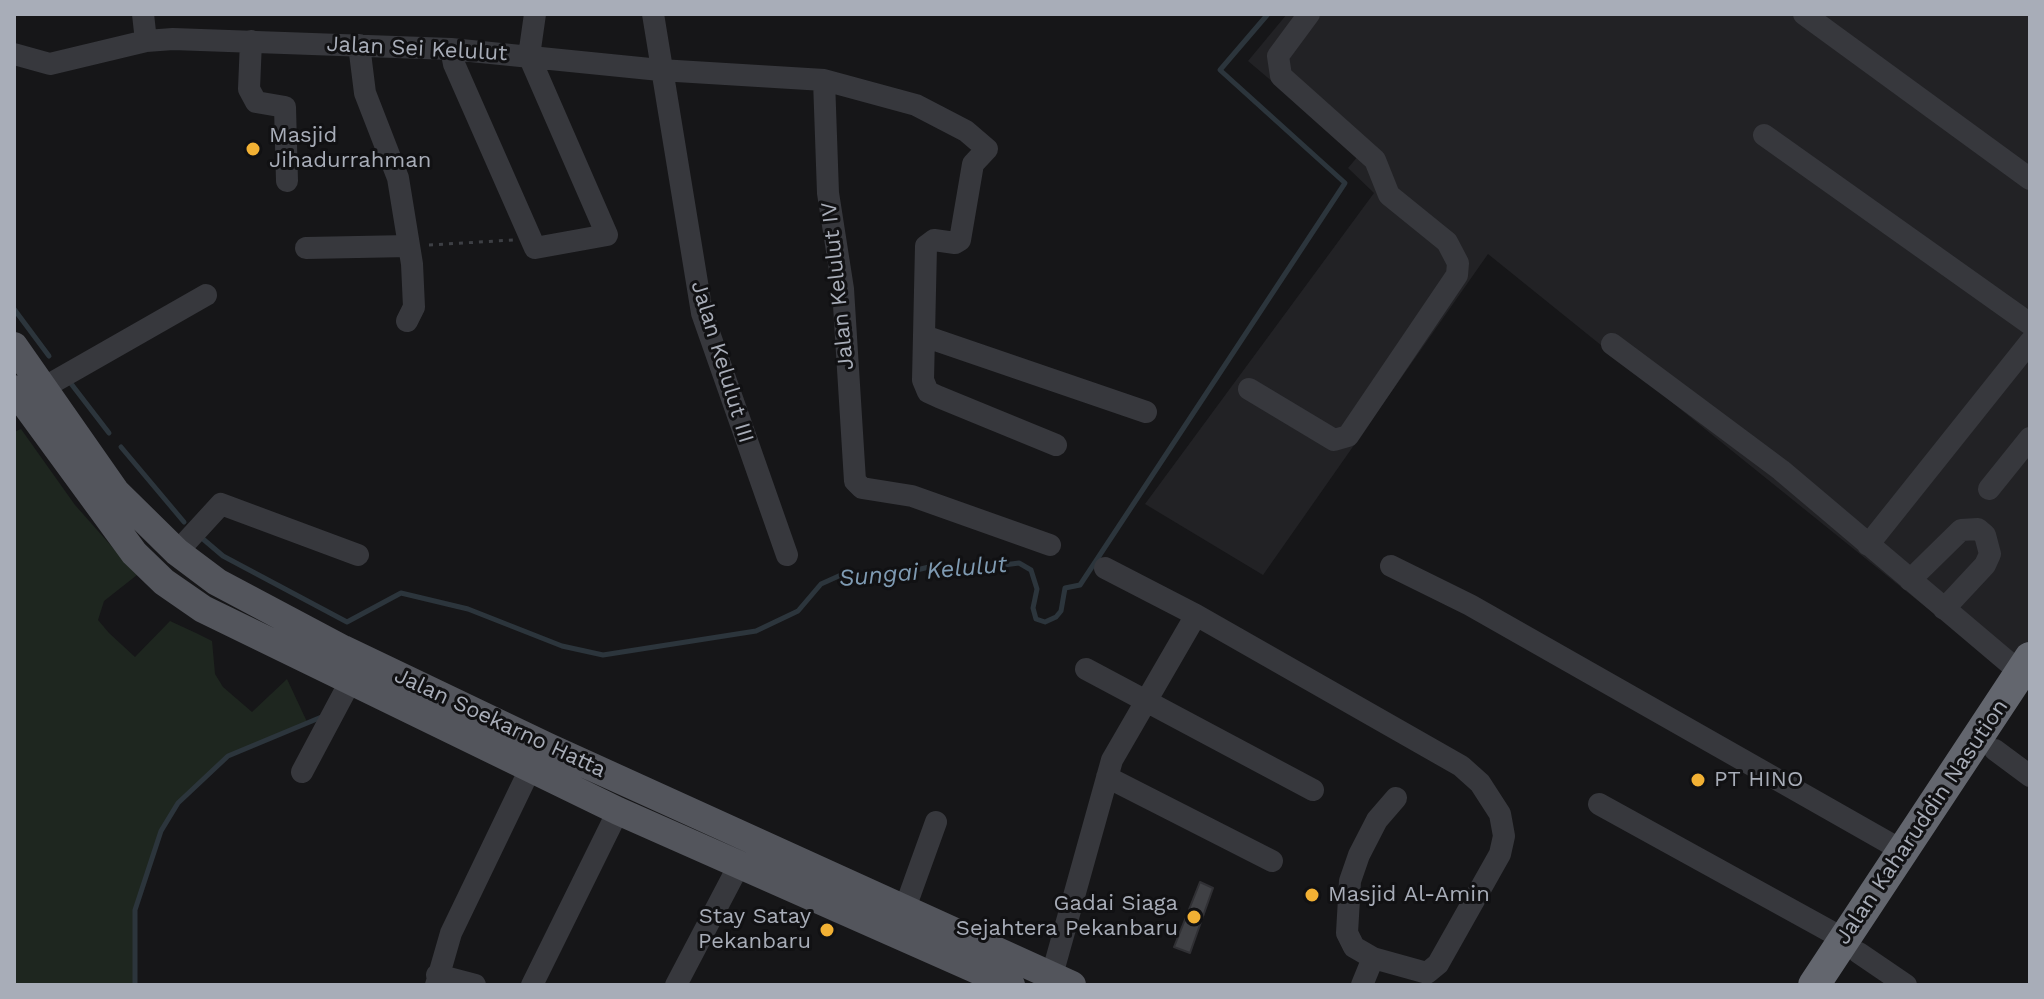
<!DOCTYPE html>
<style>
body{margin:0}
#map{position:relative;width:2044px;height:999px;overflow:hidden;background:#161618;font-family:"Work Sans",sans-serif}
canvas{display:block}
.frame{position:absolute;inset:0;border:16px solid #a8adb8;pointer-events:none}
</style>
<div id="map">
<canvas width="2044" height="999"></canvas>
<div class="frame"></div>
</div>
<script>
const context = document.querySelector('canvas').getContext('2d');
context.lineJoin = 'round';
function paint(path, color) { context.fillStyle = color; context.fill(path, 'evenodd'); }
const shape = rows => new Path2D(rows.map(r => 'M' + r).join(''));
function trace(path, color, width, dash) { context.strokeStyle = color; context.lineWidth = width; context.lineCap = dash ? 'butt' : 'round'; context.setLineDash(dash || []); context.stroke(path); }
function label(font, color, halo, rows, align = 'center') {
  context.font = font + ' "Work Sans",sans-serif'; context.lineWidth = 6; context.setLineDash([]); context.textBaseline = 'middle'; context.strokeStyle = halo; context.fillStyle = color; for (const [text, x, y, turn = 0] of rows) {
    context.save(); context.translate(x, y); context.rotate((+turn || 0) * Math.PI / 180); context.textAlign = isNaN(turn) ? turn : align; if (halo) context.strokeText(text, 0, 0); context.fillText(text, 0, 0); context.restore();
  }
}
const built = shape([
 [1287,14,2030,14,2030,647,2010,675,1488,254,1263,575,1145,504,1374,193,1348,168,1359,155,1248,61]
]);
const green = shape([
 [21,429,75,505,137,575,104,601,98,620,109,633,135,657,170,621,196,633,212,641,215,674,223,687,252,712,287,679,308,724,228,756,178,803,161,831,135,910,135,985,14,985,14,432]
]);
const stream = shape([
 [14,309,49,356],
 [69,381,109,433],
 [121,447,184,522],
 [203,539,223,556,347,622,401,593,468,609,562,646,603,655,756,631,798,611,821,584,841,575,879,579,929,567,950,572,1019,563,1031,570,1037,589,1033,608,1036,619,1045,622,1056,617,1061,611,1065,588,1080,585,1345,183,1220,70,1268,14],
 [135,985,135,910,161,831,178,803,228,756,324,716]
]);
const building = shape([
 [1200,882,1213,888,1190,953,1174,947,1200,882]
]);
const path = shape([
 [429,245,513,240]
]);
const minor = shape([
 [143,14,146,41],
 [653,14,702,313,787,555],
 [1804,14,2030,179],
 [251,41,249,89,256,102,285,107,287,181],
 [359,45,365,93,398,178,412,264,414,307,407,321],
 [451,49,454,64,535,248,607,235,529,56,535,14],
 [14,54,50,64,146,41,173,39,451,49,660,70,824,80,916,105,966,131,987,149,973,164,960,240,955,243,934,240,926,246,923,380,928,392,939,397,1056,445],
 [824,80,828,193,843,289,855,481,862,488,912,496,1050,545],
 [1764,135,2030,324],
 [306,248,409,246],
 [924,336,1146,412],
 [1612,344,1781,470,2021,673],
 [43,388,206,295],
 [1249,389,1334,440,1348,436,1457,275,1458,263,1447,242,1389,195,1375,160,1281,76,1278,56,1309,14],
 [1989,489,2030,438],
 [1868,545,2030,342],
 [177,552,221,504,358,555],
 [1391,566,1470,605,1903,851],
 [1105,568,1196,615,1461,766,1480,783,1500,814,1504,836,1500,854,1438,964,1427,973,1373,958,1354,947,1347,933,1350,881,1359,855,1377,820,1396,798],
 [1910,580,1961,530,1978,529,1985,535,1990,554,1985,565,1944,609],
 [1086,669,1313,790],
 [1995,750,2030,776],
 [302,772,351,680],
 [1107,777,1272,861],
 [1599,804,1844,939],
 [905,908,936,822],
 [1859,953,1906,985],
 [437,975,475,985],
 [1052,975,1112,760,1196,615],
 [436,985,451,933,531,767],
 [532,985,618,811],
 [676,985,739,865],
 [1362,985,1373,958]
]);
const major = shape([
 [14,346,116,492,177,552,217,582,343,649,548,747,1072,985],
 [14,389,134,553,164,582,203,609,618,811,1011,985]
]);
const highway = shape([
 [1814,985,2030,658]
]);
const markers = [
 [253,149,8,"#f2b134"],
 [1698,780,8,"#f2b134"],
 [1312,895,8,"#f2b134"],
 [1194,917,8,"#f2b134"],
 [827,930,8,"#f2b134"]
];
const streetNames = [
 ["Jalan Sei Kelulut",417,49,3],
 ["Jalan Kelulut IV",838,286,-96],
 ["Jalan Kelulut III",722,362,73],
 ["Jalan Soekarno Hatta",500,723,25],
 ["Jalan Kaharuddin Nasution",1922,822,-56]
];
const poiNames = [
 ["Masjid",269,136],
 ["Jihadurrahman",269,161],
 ["PT HINO",1714,780],
 ["Masjid Al-Amin",1328,895],
 ["Gadai Siaga",1178,904,"right"],
 ["Sejahtera Pekanbaru",1178,929,"right"],
 ["Stay Satay",811,917,"right"],
 ["Pekanbaru",811,942,"right"]
];
const waterNames = [
 ["Sungai Kelulut",923,572,-5]
];
paint(built, '#222225');
paint(green, '#1e261f');
trace(stream, '#2c353c', 5);
paint(building, '#404145');
trace(building, '#303034', 2);
trace(path, '#3d3f44', 3, [4, 6]);
trace(minor, '#37383d', 22);
trace(major, '#53555c', 28);
trace(highway, '#63666e', 32);
for (const [x, y, r, color] of markers) { const dot = new Path2D(); dot.arc(x, y, r, 0, 2 * Math.PI); context.fillStyle = color; context.fill(dot); trace(dot, '#111113', 3); }
label('22px', '#a8adb8', '#111113', streetNames);
label('22px', '#a8adb8', '#111113', poiNames, 'left');
label('italic 24px', '#7f9bb3', '#111113', waterNames);
</script>
